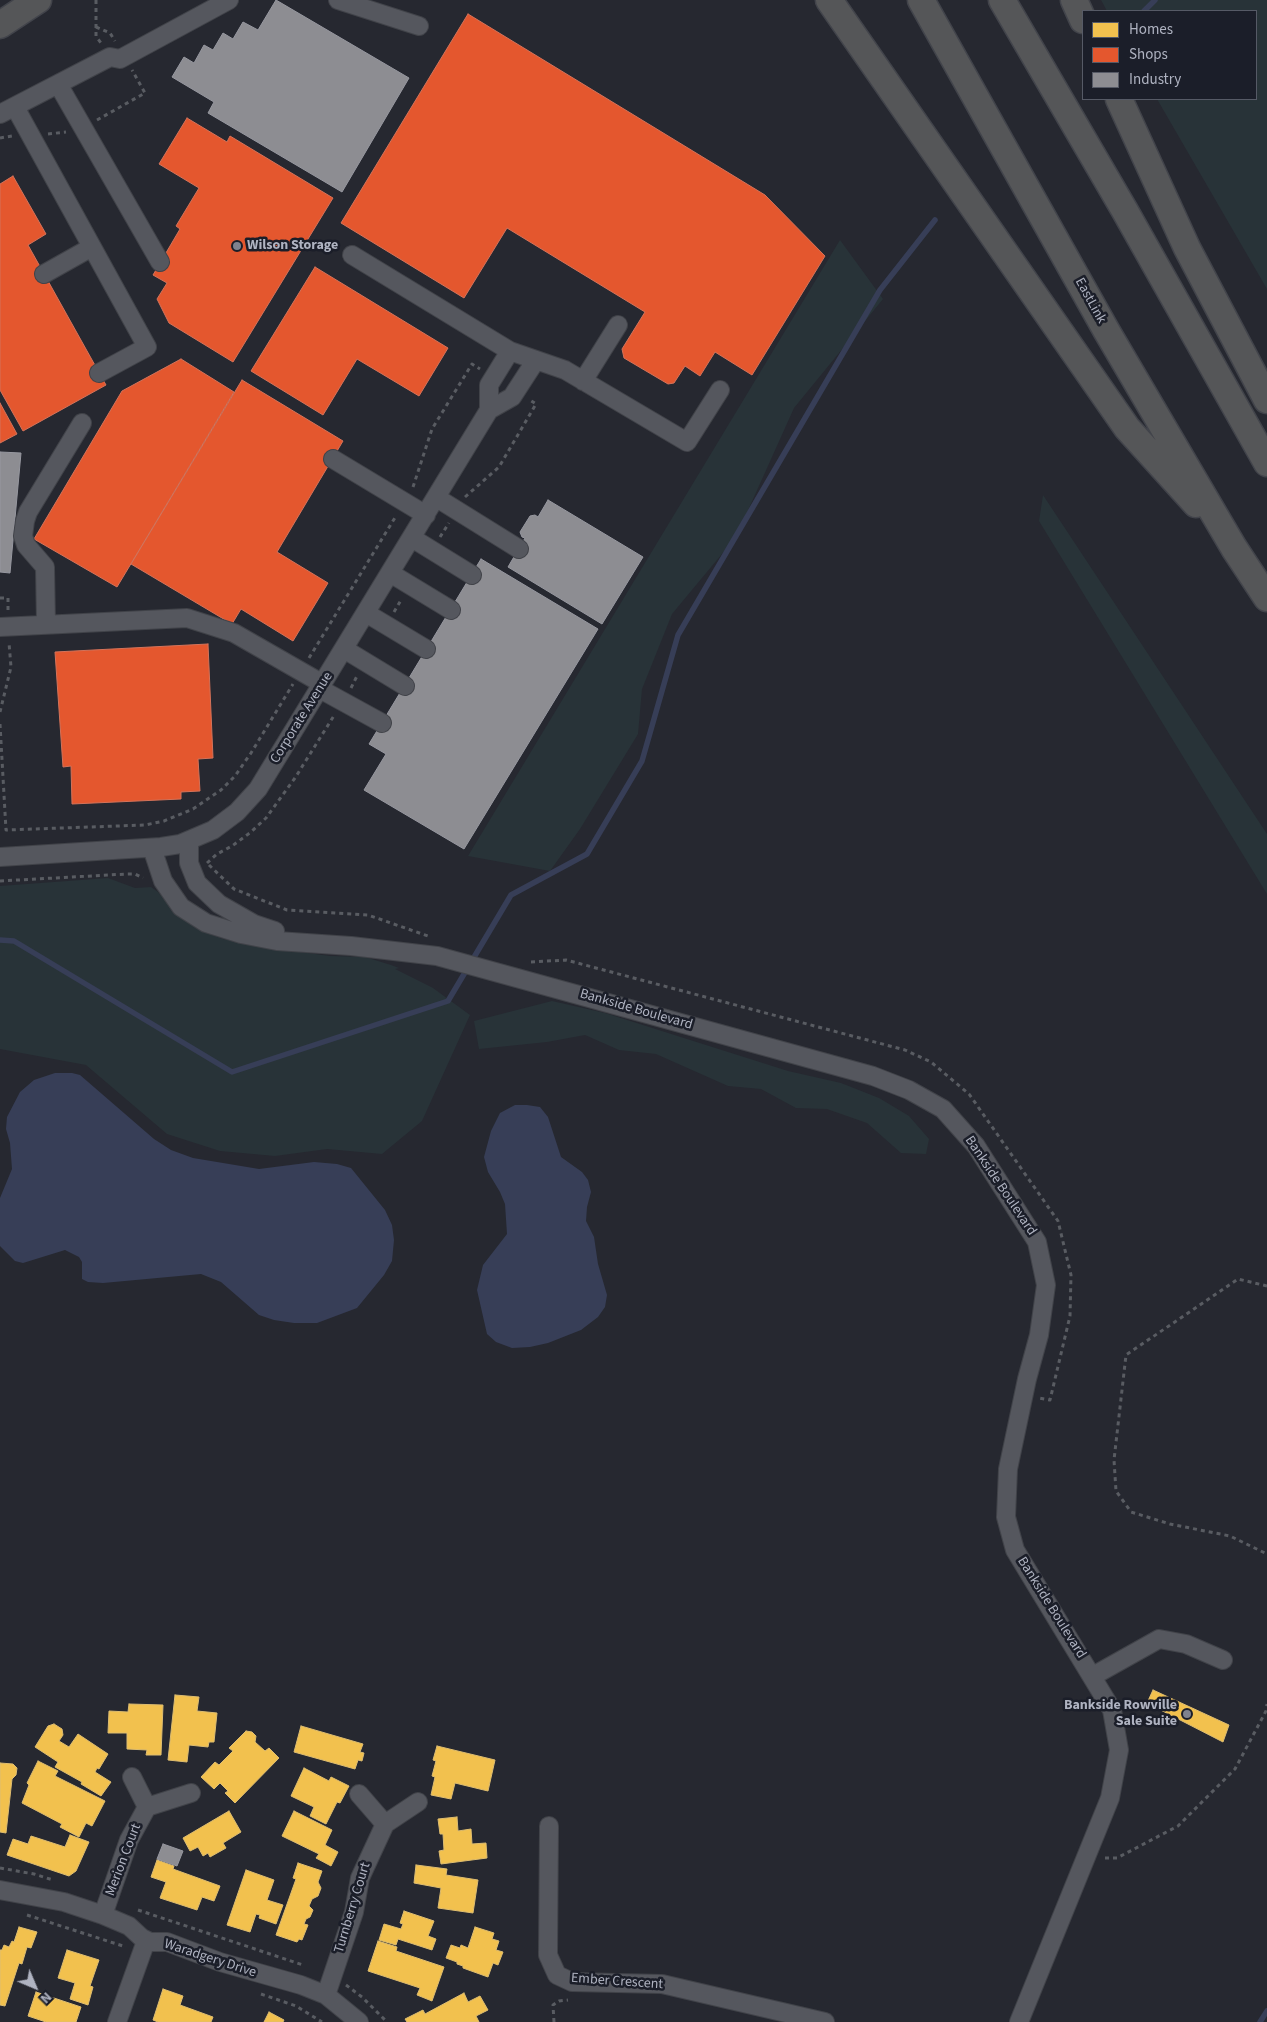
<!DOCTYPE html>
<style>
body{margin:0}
#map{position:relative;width:1267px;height:2022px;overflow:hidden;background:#262830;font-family:"Source Sans 3",sans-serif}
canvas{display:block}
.legend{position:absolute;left:1082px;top:10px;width:175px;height:90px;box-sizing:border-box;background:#1b1e29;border:1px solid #565a66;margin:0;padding:6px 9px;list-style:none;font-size:15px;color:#afb3c1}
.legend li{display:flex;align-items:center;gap:10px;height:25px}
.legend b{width:25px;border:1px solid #565a66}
.north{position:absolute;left:10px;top:1962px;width:50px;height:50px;-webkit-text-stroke:4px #1b1e29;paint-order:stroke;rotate:135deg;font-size:14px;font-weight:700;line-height:20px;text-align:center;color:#afb3c1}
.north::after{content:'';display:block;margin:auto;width:18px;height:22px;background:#afb3c1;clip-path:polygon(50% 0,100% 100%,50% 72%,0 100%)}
</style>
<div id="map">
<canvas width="1267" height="2022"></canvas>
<ul class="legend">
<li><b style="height:14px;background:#f2c14e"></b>Homes</li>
<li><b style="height:14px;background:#e4572e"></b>Shops</li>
<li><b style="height:14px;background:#8d8d92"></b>Industry</li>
</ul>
<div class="north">N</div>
</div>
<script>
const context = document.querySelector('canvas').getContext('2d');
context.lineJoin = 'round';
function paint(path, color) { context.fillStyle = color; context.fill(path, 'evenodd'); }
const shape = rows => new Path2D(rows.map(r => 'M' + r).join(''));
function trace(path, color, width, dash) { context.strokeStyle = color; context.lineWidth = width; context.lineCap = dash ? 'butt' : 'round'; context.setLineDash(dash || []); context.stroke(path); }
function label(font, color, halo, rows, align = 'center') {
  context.font = font + ' "Source Sans 3",sans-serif'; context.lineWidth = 5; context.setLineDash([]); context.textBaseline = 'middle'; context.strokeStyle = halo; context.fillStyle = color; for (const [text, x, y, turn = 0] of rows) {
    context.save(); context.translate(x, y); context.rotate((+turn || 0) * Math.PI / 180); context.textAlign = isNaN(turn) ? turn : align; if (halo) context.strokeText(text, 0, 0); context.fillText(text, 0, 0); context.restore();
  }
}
const green = shape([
 [1101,0,1267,0,1267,289,1157,99,1256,99,1256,11,1107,11],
 [840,240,883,299,794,408,736,537,672,614,642,689,638,734,580,829,550,871,468,856],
 [1043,495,1267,834,1267,894,1039,521],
 [108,878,135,888,151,887,158,892,181,918,197,929,223,939,271,948,330,956,365,957,391,965,399,968,395,969,433,988,470,1015,422,1121,382,1154,327,1149,275,1156,220,1151,167,1134,86,1065,0,1049,0,886],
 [552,1001,605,1013,788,1071,841,1083,879,1098,909,1116,929,1139,926,1154,901,1153,867,1123,827,1109,796,1108,761,1089,728,1086,656,1054,619,1050,585,1035,547,1042,479,1049,474,1021]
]);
const water = shape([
 [55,1073,72,1073,80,1075,154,1139,171,1150,193,1158,259,1169,314,1162,337,1164,351,1168,385,1210,392,1225,394,1240,392,1261,384,1275,357,1308,317,1323,294,1323,274,1320,259,1315,221,1282,201,1274,103,1283,88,1282,82,1279,82,1262,79,1257,65,1250,23,1263,15,1261,0,1246,0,1198,12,1169,10,1143,6,1129,7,1117,20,1092,34,1080],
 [515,1105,527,1105,540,1107,548,1117,561,1157,582,1172,588,1180,591,1192,587,1207,586,1221,594,1237,598,1264,607,1295,605,1307,598,1317,581,1330,548,1343,530,1347,512,1348,496,1342,487,1334,477,1290,483,1265,507,1234,505,1204,500,1192,488,1172,484,1157,491,1131,500,1113]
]);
const homes = shape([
 [1153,1690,1229,1725,1223,1742,1147,1703,1153,1690],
 [175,1695,199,1697,197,1711,217,1713,214,1742,209,1742,208,1747,189,1745,187,1762,168,1760,175,1695],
 [129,1704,163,1705,161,1755,146,1755,147,1750,127,1749,127,1733,108,1733,109,1711,128,1712,129,1704],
 [54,1724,62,1729,63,1735,59,1741,69,1747,78,1734,108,1754,99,1769,97,1768,95,1772,111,1782,101,1796,81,1784,82,1782,55,1767,58,1762,35,1747,48,1726,54,1724],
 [301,1726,363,1744,360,1752,364,1753,362,1761,358,1760,355,1769,294,1752,301,1726],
 [246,1731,252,1732,256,1736,255,1742,265,1751,269,1748,279,1758,235,1803,225,1793,228,1791,220,1783,214,1789,201,1777,215,1762,219,1765,233,1751,229,1748,246,1731],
 [437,1746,495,1760,488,1791,455,1783,451,1799,431,1795,435,1777,432,1776,436,1761,433,1760,437,1746],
 [38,1761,58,1771,55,1776,105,1801,92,1826,86,1823,79,1837,60,1827,62,1824,22,1803,29,1785,27,1783,38,1761],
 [0,1763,13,1764,17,1768,16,1775,12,1779,6,1833,0,1832,0,1763],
 [304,1768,329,1781,331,1777,349,1786,340,1803,337,1802,326,1824,310,1816,314,1807,291,1796,304,1768],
 [229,1811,241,1832,223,1843,226,1848,210,1857,208,1853,203,1856,198,1847,190,1851,183,1838,229,1811],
 [294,1811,332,1830,325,1845,338,1852,331,1866,316,1858,319,1854,282,1836,294,1811],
 [457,1817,458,1831,471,1829,472,1844,486,1843,487,1858,441,1864,439,1851,444,1850,443,1834,440,1834,438,1819,457,1817],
 [70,1835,89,1842,76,1871,69,1876,7,1855,13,1839,28,1844,31,1836,65,1847,70,1835],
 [157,1860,174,1866,173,1869,220,1886,214,1901,202,1897,197,1910,160,1898,166,1882,151,1877,157,1860],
 [298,1863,322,1871,318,1882,321,1888,318,1896,312,1899,309,1906,313,1910,310,1917,306,1919,304,1924,308,1925,302,1940,299,1939,297,1942,276,1935,296,1879,293,1878,298,1863],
 [416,1865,447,1869,446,1875,478,1880,473,1913,438,1908,441,1888,414,1883,416,1865],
 [246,1870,274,1880,267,1900,283,1905,276,1924,259,1918,260,1915,256,1914,250,1932,227,1925,246,1870],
 [404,1911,434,1921,428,1936,436,1939,432,1950,398,1939,396,1945,379,1940,384,1924,401,1929,403,1924,400,1923,404,1911],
 [19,1927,37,1932,31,1948,27,1947,22,1964,19,1963,5,2006,0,2005,0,1950,2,1950,4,1945,9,1947,12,1941,14,1942,19,1927],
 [475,1927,494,1933,492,1939,499,1941,496,1950,503,1952,498,1965,493,1963,488,1977,463,1968,463,1966,457,1964,457,1962,446,1958,451,1945,460,1948,461,1945,468,1948,475,1927],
 [378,1941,397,1947,396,1951,444,1967,432,2001,417,1995,420,1988,368,1971,378,1941],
 [67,1950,99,1960,90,1986,93,1987,88,2005,70,1999,75,1983,58,1978,67,1950],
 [163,1989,183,1996,180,2005,213,2017,211,2022,158,2022,153,2020,163,1989],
 [36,1992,81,2007,76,2022,46,2022,28,2016,36,1992],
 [464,1993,468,2002,480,1996,488,2010,476,2016,479,2022,407,2022,405,2019,423,2010,425,2014,464,1993],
 [269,2012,284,2020,283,2022,264,2022,269,2012]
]);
const shops = shape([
 [468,14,765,195,825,256,752,375,715,352,700,376,685,366,674,383,668,384,624,358,622,349,645,312,507,228,464,298,341,223,468,14],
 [187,118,227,142,230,136,333,198,233,362,169,323,157,299,167,283,153,275,180,229,176,226,199,188,159,164,187,118],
 [13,176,46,234,28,245,106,385,23,431,0,390,0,184,13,176],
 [315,267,448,348,419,396,357,359,323,415,251,371,315,267],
 [181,359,234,392,117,587,34,539,122,391,181,359],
 [242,380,343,441,277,552,328,583,293,641,241,609,232,624,131,564,242,380],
 [0,403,17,434,0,443,0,403],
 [208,644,213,758,198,759,200,791,181,792,181,799,72,804,71,766,63,767,55,652,208,644]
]);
const industry = shape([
 [276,0,409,78,342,192,208,113,214,102,172,77,184,57,194,63,204,45,213,50,223,33,233,39,243,22,258,30,276,0],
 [0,452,21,453,10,573,0,572,0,452],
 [548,500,643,557,602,624,508,567,525,538,522,537,520,532,530,516,535,515,538,517,548,500],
 [481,559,598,629,464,849,364,790,386,754,369,744,481,559],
 [163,1844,183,1851,177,1866,157,1859,163,1844]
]);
const stream = shape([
 [1144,11,1155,0],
 [0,940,14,941,232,1072,448,1001,511,895,587,854,642,761,678,635,880,290,935,220],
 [1260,2022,1267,2011]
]);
const path = shape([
 [96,0,96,36,101,43],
 [96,27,110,33,115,41],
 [97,120,145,93,132,70],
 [48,134,66,132],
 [0,138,12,136],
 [413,487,432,429,472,364,480,369],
 [465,497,499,467,536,404,530,400],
 [440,537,449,523],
 [0,598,8,598,8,611],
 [394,612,401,600],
 [309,658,396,516],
 [351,688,357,676],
 [0,712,11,667,9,643],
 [0,724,6,830,145,825,164,821,193,809,221,790,235,776,251,753,293,684],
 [207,863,217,854,232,846,251,832,266,818,295,778,335,714],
 [209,865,234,889,287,910,368,915,428,936],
 [0,881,127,874,135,874,143,878],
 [531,962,566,960,905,1050,931,1062,969,1094,1058,1221,1071,1275,1070,1316,1050,1400,1039,1398],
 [1267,1286,1238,1279,1126,1355,1114,1460,1116,1491,1131,1512,1170,1524,1230,1536,1267,1554],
 [1105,1858,1117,1858,1178,1826,1235,1769,1266,1711,1267,1704],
 [0,1868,34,1874,53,1880],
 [138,1910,303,1965],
 [27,1915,126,1947],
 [346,1985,362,1997,387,2022],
 [261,1994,296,2006,322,2022],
 [554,2022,553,2005,559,2001,568,2000]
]);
const minor = shape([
 [338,0,419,26],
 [58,84,160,262],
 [15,107,147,347,99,373],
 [0,114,110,57,120,59,229,0],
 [352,255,510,351,565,370,687,442,720,390],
 [44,274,92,247],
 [583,381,618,325],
 [489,410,489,385,510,351],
 [333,459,426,515],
 [437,498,519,549],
 [412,538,472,575],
 [390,573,451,610],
 [366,613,426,649],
 [46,624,45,567,26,545,23,536,25,521,28,512,82,423],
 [0,627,187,618,234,633,323,684],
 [344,649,405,686],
 [320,689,382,723],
 [189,841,189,863,197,883,219,904,254,924,275,931],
 [152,848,163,881,181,907,206,923,241,934,277,941,351,946,437,956,873,1076,909,1090,943,1109,976,1146,1037,1242,1046,1285,1039,1335,1027,1379,1008,1469,1006,1517,1015,1550,1112,1710,1119,1750,1110,1798,1019,2022],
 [0,857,161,847,180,844,213,830,237,812,258,789,489,410,512,397,536,360],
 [1093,1676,1159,1639,1186,1644,1223,1660],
 [132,1777,147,1807,191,1793],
 [359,1794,385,1824,418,1802],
 [549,1826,548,1955,557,1975,572,1982,662,1984,825,2022],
 [0,1890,64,1902,103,1915,129,1926,142,1938,150,1942,167,1942,220,1962,301,1985,326,1995,359,2022],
 [103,1915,129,1840,147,1807],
 [326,1995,354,1912,360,1878,385,1824],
 [117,2022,146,1941]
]);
const highway = shape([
 [829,0,1127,428,1196,504],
 [921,0,1106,330,1234,548,1267,598],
 [1002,0,1125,211,1267,463],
 [1074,0,1083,20],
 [0,25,38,0],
 [1119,99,1187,248,1267,400]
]);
const markers = [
 [237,246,5,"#7f828e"],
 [1187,1714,5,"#7f828e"]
];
const poiNames = [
 ["Wilson Storage",247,246],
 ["Bankside Rowville",1177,1706,"right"],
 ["Sale Suite",1177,1722,"right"]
];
const streetNames = [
 ["EastLink",1090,301,61],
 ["Corporate Avenue",302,718,-58],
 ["Bankside Boulevard",636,1010,16],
 ["Bankside Boulevard",1000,1186,56],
 ["Bankside Boulevard",1051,1608,58],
 ["Merion Court",124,1860,-69],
 ["Turnberry Court",353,1908,-73],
 ["Waradgery Drive",210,1959,18],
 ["Ember Crescent",617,1982,4]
];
paint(green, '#283338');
paint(water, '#373e57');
paint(homes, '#f2c14e');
trace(homes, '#debd70', 1);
paint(shops, '#e4572e');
trace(shops, '#d4735a', 1);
paint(industry, '#8d8d92');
trace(industry, '#9798a0', 1);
trace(stream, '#373e57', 5.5);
trace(minor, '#414349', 20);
trace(highway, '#42444b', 29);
trace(path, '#595c62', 3, [4, 4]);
trace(minor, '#55575e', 18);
trace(highway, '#555658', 26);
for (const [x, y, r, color] of markers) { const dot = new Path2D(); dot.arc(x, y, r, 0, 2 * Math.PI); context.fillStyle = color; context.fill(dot); trace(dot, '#1b1e29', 2); }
label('bold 14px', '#afb3c1', '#1b1e29', poiNames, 'left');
label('14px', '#afb3c1', '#1b1e29', streetNames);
</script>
